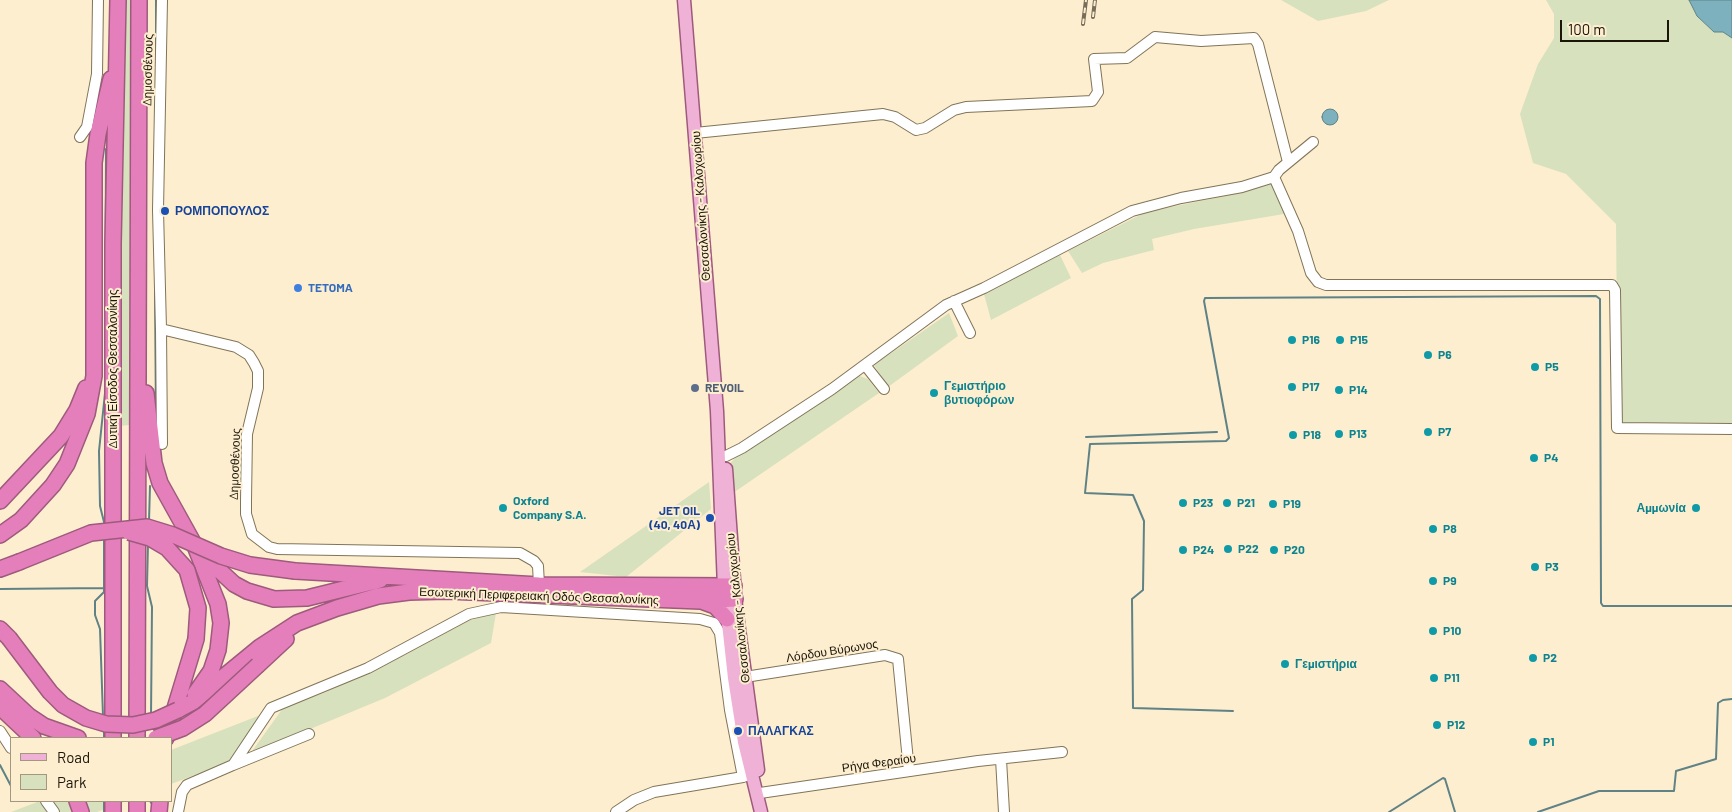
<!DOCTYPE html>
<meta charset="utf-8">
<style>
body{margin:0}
#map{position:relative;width:1732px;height:812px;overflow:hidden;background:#fdeecf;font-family:Barlow,sans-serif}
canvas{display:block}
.legend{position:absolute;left:10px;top:737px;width:162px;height:65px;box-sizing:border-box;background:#fdeecf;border:1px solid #a39780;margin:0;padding:6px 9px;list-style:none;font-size:15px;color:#1b150a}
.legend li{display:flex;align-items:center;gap:10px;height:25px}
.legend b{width:25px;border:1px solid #a39780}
.scale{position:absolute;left:1560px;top:20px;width:109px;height:22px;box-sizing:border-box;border:2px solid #1b150a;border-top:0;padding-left:6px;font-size:15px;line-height:18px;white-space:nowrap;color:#1b150a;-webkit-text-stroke:4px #fdeecf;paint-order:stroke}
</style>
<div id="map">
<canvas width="1732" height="812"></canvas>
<ul class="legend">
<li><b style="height:6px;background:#efb2d6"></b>Road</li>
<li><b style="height:14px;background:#d8e1bd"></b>Park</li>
</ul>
<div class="scale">100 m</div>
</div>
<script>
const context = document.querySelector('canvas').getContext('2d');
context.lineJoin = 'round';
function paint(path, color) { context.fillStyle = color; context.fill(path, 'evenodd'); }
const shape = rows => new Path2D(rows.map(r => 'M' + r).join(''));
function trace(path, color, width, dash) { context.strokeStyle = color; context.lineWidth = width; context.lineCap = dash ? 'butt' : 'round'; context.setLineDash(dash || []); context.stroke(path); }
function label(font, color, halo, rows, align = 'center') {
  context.font = font + ' Barlow,sans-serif'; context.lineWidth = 4; context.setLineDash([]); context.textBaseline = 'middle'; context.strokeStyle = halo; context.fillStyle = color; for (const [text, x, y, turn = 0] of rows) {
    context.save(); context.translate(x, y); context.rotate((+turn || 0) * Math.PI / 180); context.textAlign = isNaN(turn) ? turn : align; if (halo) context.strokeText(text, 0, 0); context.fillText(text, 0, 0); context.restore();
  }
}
const green = shape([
 [121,0,132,0,130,425,119,426],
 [1281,0,1389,0,1366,11,1318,21],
 [1546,0,1689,0,1697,16,1714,32,1723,32,1732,38,1732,430,1618,429,1616,224,1566,174,1533,163,1520,114,1538,64,1554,38,1554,14],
 [1268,182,1274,186,1284,214,1194,229,1152,239,1154,250,1103,263,1082,273,1068,251,1146,212,1225,196],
 [1060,255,1071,278,991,320,984,294],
 [949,313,958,336,888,387,874,365],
 [857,375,868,379,879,393,733,493,728,466,735,458],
 [709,482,711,509,626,577,580,572],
 [496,613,491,643,385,698,250,754,283,708,326,692,407,654,470,620],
 [263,714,230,762,171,784,171,750],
 [40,801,127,801,97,812,11,812]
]);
const water = shape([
 [1689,0,1732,0,1732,38,1723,32,1714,32,1697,16,1689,0],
 '1322 117a8 8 0 1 1 16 0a8 8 0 1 1-16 0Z'
]);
const stream = shape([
 [156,63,156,0],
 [155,292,156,419],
 [1086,437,1217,432],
 [149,521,150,486],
 [105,526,100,506,99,451,105,393,106,149],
 [148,544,147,586,152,607,151,716],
 [0,589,104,588],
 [1233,711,1133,708,1132,599,1143,590,1144,521,1133,495,1085,493,1090,444,1226,441,1229,438,1204,301,1205,298,1596,296,1600,299,1601,603,1603,606,1732,606],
 [103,716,100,629,95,615,95,601,104,592,104,538],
 [104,731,104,738],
 [0,765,11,786],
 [104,801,104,812],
 [150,801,154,807],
 [1389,812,1443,778,1445,779,1455,812],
 [1538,812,1599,791,1674,791,1676,771,1716,759,1718,703,1723,700,1732,699]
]);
const minor = shape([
 [162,0,158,210,161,329,236,347,249,355,254,363,258,371,258,388,247,434,246,501,246,514,252,534,269,547,277,549,520,553,534,561,538,566,539,585],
 [695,133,883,114,895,117,916,130,925,128,954,110,966,107,1092,101,1098,92,1094,59,1127,58,1155,37,1201,41,1254,38,1258,44,1288,162],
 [80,137,87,127,97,74,98,0],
 [1274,177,1298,231,1311,273,1318,282,1326,285,1612,285,1615,290,1617,428,1732,429],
 [954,301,970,333],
 [161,329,162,444],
 [865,365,884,389],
 [726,456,742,448,832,389,946,305,984,288,1132,211,1181,198,1242,187,1274,177,1279,170,1313,142],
 [745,677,885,655,898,659,909,771],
 [0,731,11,748],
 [1001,759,1004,812],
 [233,765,309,734],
 [760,793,978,761,1062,752],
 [46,801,54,812],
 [178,812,182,792,187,785,233,765,271,708,368,668,469,614,501,607,700,619,714,623,720,633,730,710,743,777,758,771],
 [616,812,634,800,654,792,743,777]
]);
const major = shape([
 [684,0,717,411,724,587,734,678,744,742,761,812],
 [726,469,736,607,758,770]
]);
const highway = shape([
 [146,393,154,463,160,483,195,546,218,604,221,623,218,650,211,671,195,694],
 [0,501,61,436,77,410,86,388],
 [0,535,21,520,53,485,67,464,87,414,94,376,94,163,98,134,111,79],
 [203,555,234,584,247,591,274,599,307,598,380,580],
 [0,569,19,562],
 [295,571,539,585,734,586],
 [704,602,715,606,727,619],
 [0,629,9,638],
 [258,665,286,639],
 [0,689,29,716,44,726,78,738],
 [0,707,33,738],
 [178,710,193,702,260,647,297,623,337,608,378,596,409,592,446,591,700,601,735,599],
 [113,738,113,244,118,0],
 [137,738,139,0],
 [166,738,196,639],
 [77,801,81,812],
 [113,812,113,801],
 [137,812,137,801],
 [159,812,160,801]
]);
const rail = shape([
 [1093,17,1095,0],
 [1083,24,1086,0]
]);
const highwayBridge = shape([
 [129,532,150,538,167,548,187,570,198,608,196,639],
 [19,562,91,533,147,527,173,535,221,556,250,565,295,571],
 [9,638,50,692,63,705,86,718,106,724,133,725,156,720,178,710],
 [156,738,183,728,205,714,258,665]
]);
const markers = [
 [165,211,5,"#1a4fb4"],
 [298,288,5,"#3f7fe0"],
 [1292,340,5,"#0f9aa8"],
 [1340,340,5,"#0f9aa8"],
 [1428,355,5,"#0f9aa8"],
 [1535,367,5,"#0f9aa8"],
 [1292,387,5,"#0f9aa8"],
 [695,388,5,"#5c6f8a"],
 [1339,390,5,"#0f9aa8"],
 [934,393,5,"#0f9aa8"],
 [1428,432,5,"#0f9aa8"],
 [1339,434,5,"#0f9aa8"],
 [1293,435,5,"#0f9aa8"],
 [1534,458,5,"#0f9aa8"],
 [1183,503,5,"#0f9aa8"],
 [1227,503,5,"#0f9aa8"],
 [1273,504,5,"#0f9aa8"],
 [503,508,5,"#0f9aa8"],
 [1696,508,5,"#0f9aa8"],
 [710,518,5,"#1a4fb4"],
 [1433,529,5,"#0f9aa8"],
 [1228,549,5,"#0f9aa8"],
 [1183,550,5,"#0f9aa8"],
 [1274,550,5,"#0f9aa8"],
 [1535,567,5,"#0f9aa8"],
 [1433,581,5,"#0f9aa8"],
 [1433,631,5,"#0f9aa8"],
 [1533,658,5,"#0f9aa8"],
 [1285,664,5,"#0f9aa8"],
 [1434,678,5,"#0f9aa8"],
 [1437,725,5,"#0f9aa8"],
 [738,731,5,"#1a4fb4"],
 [1533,742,5,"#0f9aa8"]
];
const streetNames = [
 ["Δημοσθένους",148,70,-89],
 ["Θεσσαλονίκης - Καλοχωρίου",701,206,-94],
 ["Δυτική Είσοδος Θεσσαλονίκης",113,369,-90],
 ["Δημοσθένους",235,464,-88],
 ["Εσωτερική Περιφερειακή Οδός Θεσσαλονίκης",539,596,2],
 ["Θεσσαλονίκης - Καλοχωρίου",738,608,-96],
 ["Λόρδου Βύρωνος",832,651,-9],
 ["Ρήγα Φεραίου",879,763,-8]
];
const transitNames = [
 ["ΡΟΜΠΟΠΟΥΛΟΣ",175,211],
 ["JET OIL",700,511,"right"],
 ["(40, 40Α)",700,525,"right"],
 ["ΠΑΛΑΓΚΑΣ",748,731]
];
const shopNames = [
 ["TETOMA",308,288]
];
const cultureNames = [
 ["P16",1302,340],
 ["P15",1350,340],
 ["P6",1438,355],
 ["P5",1545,367],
 ["Γεμιστήριο",944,386],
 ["βυτιοφόρων",944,400],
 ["P17",1302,387],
 ["P14",1349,390],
 ["P7",1438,432],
 ["P13",1349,434],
 ["P18",1303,435],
 ["P4",1544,458],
 ["Oxford",513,501],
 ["Company S.A.",513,515],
 ["P23",1193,503],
 ["P21",1237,503],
 ["P19",1283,504],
 ["Αμμωνία",1686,508,"right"],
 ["P8",1443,529],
 ["P22",1238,549],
 ["P24",1193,550],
 ["P20",1284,550],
 ["P3",1545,567],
 ["P9",1443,581],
 ["P10",1443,631],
 ["P2",1543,658],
 ["Γεμιστήρια",1295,664],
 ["P11",1444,678],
 ["P12",1447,725],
 ["P1",1543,742]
];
const serviceNames = [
 ["REVOIL",705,388]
];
paint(green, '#d8e1bd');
paint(water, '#7cb1bd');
trace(water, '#5f8287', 1);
trace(stream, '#5f8287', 2);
trace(minor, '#817458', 12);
trace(major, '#9e5a7d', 15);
trace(highway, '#9e5a7d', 18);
trace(minor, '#fff', 10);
trace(major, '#efb2d6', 12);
trace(highway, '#e47fbb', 15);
trace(rail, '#776d5a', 4);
trace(rail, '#fdeecf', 2, [5.5]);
trace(highwayBridge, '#9e5a7d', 18, []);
trace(highwayBridge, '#e47fbb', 15);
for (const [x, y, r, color] of markers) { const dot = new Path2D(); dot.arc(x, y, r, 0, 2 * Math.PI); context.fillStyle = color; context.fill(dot); trace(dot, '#fdeecf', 2); }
label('12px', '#1b150a', '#fdeecf', streetNames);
label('bold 12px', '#164399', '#fdeecf', transitNames, 'left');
label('bold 12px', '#366cbe', '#fdeecf', shopNames, 'left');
label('bold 12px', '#0d838f', '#fdeecf', cultureNames, 'left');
label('bold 12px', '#4e5e75', '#fdeecf', serviceNames, 'left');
</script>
